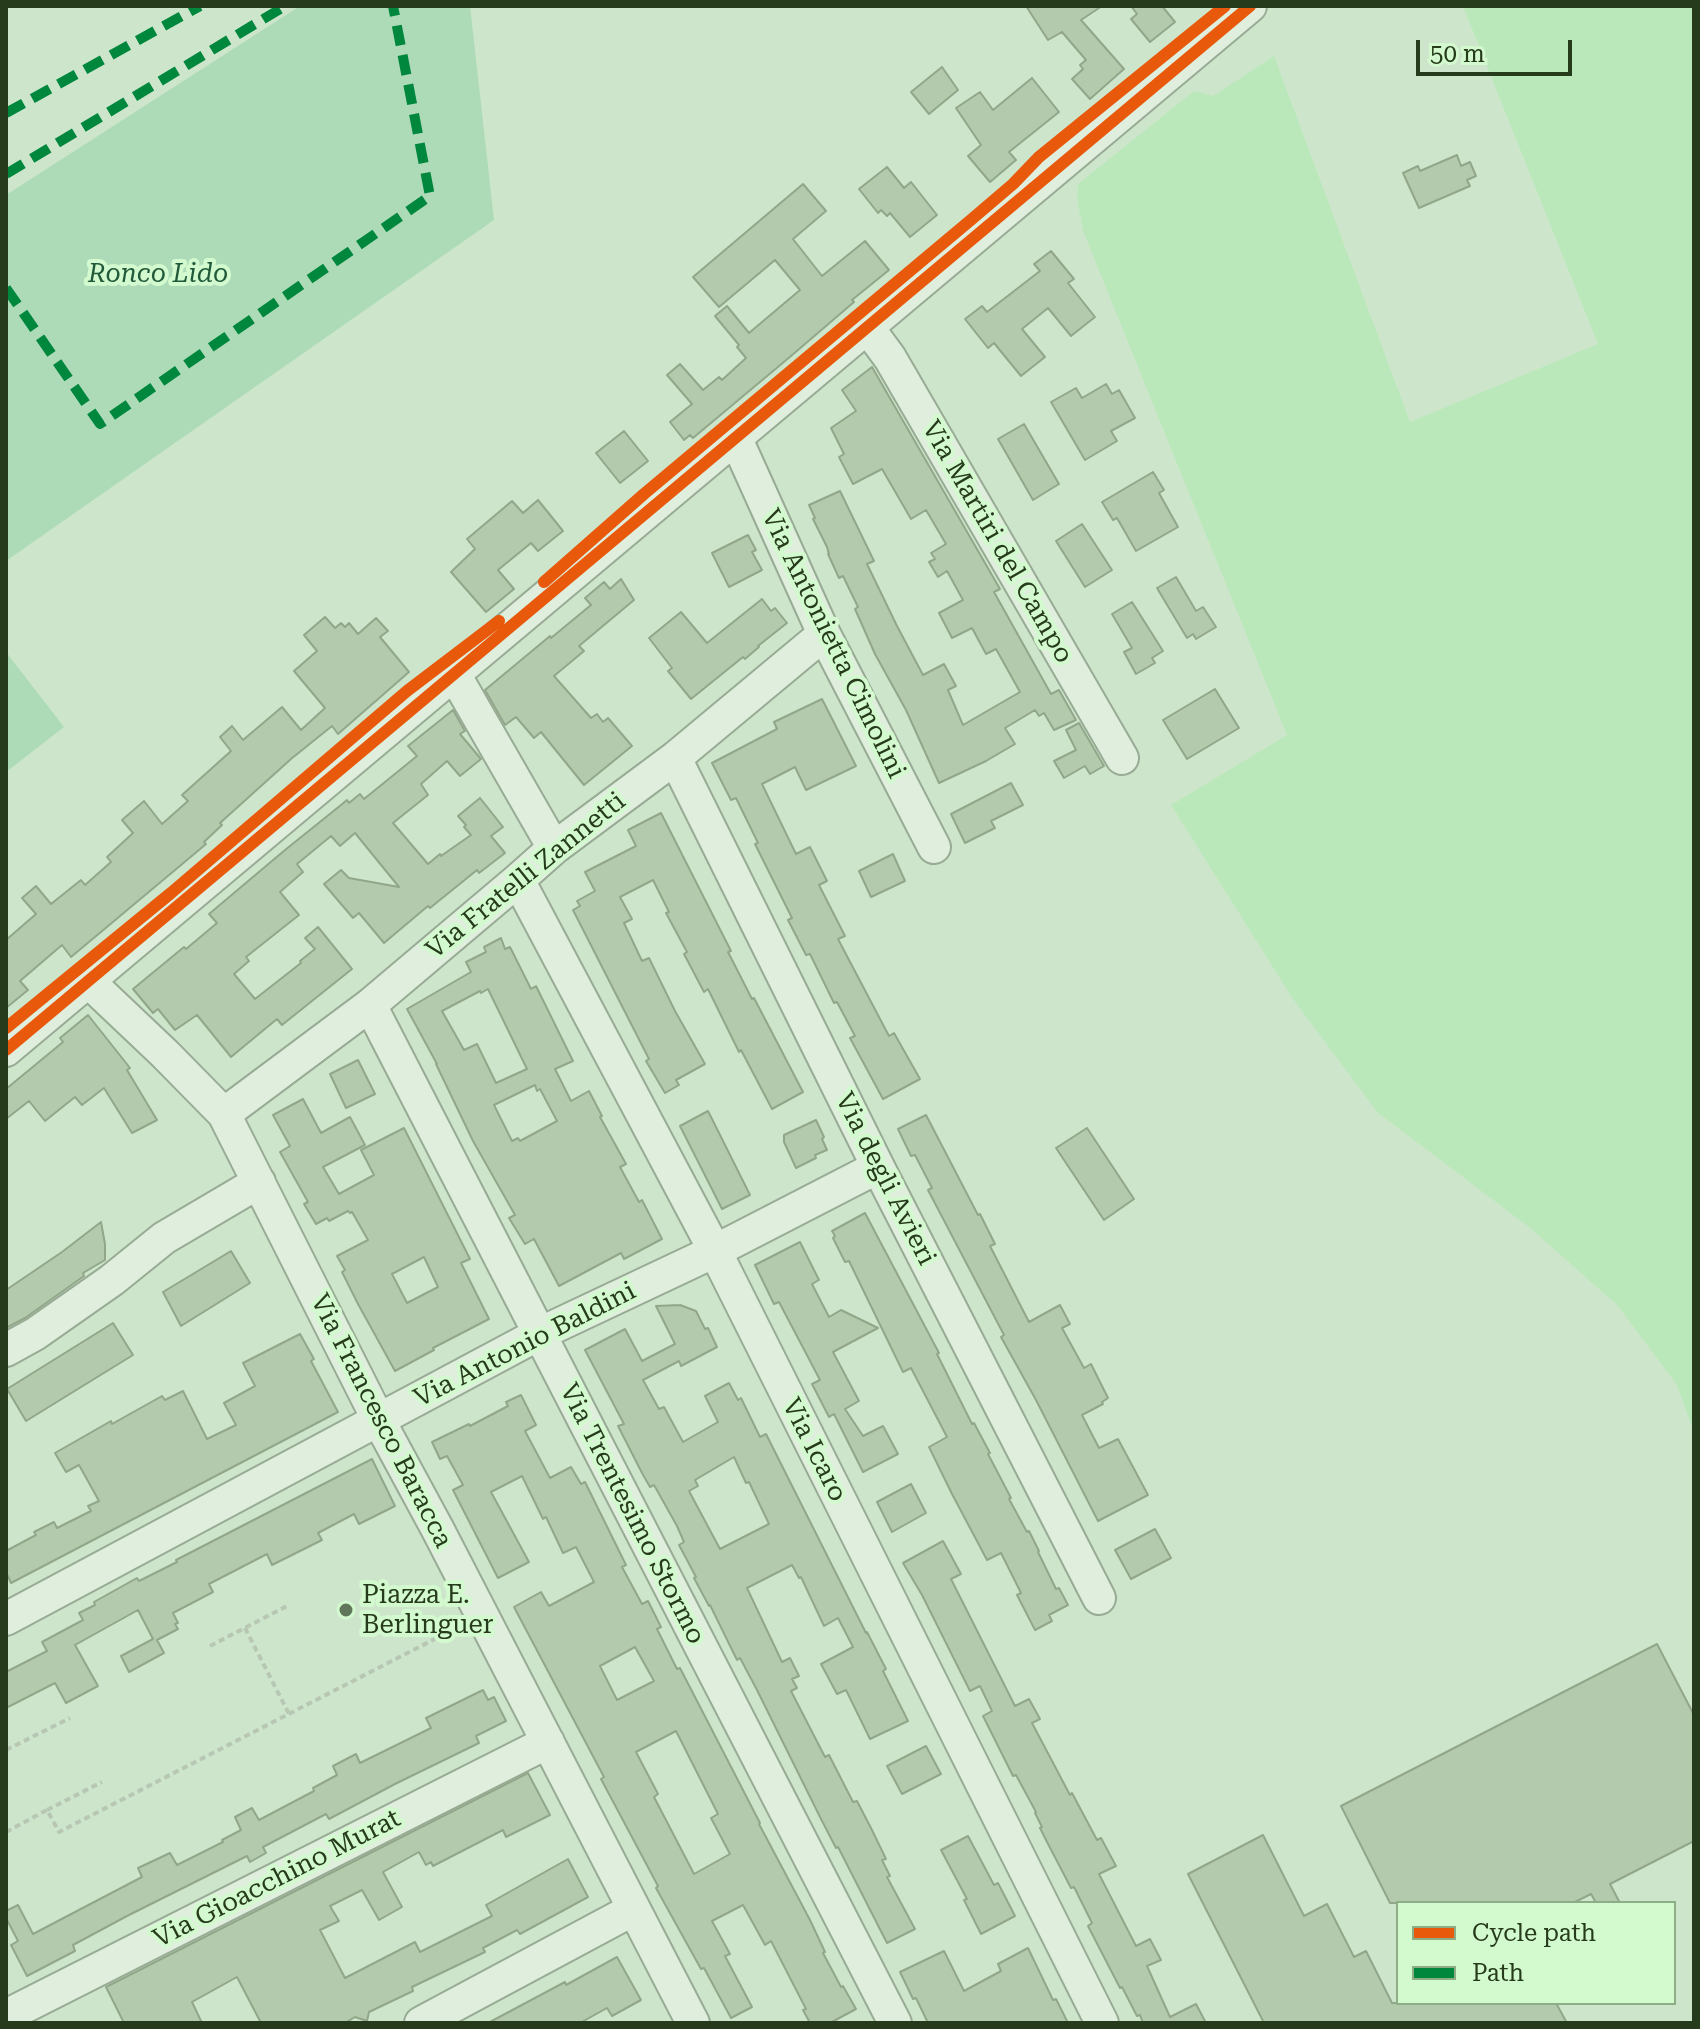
<!DOCTYPE html>
<style>
body{margin:0}
#map{position:relative;width:1700px;height:2029px;overflow:hidden;background:#cde6cb;font-family:"Roboto Serif",serif}
canvas{display:block}
.frame{position:absolute;inset:0;border:8px solid #253b1b;pointer-events:none}
.legend{position:absolute;left:1396px;top:1901px;width:280px;height:104px;box-sizing:border-box;background:#d3f9cf;border:2px solid #8dad87;margin:0;padding:10px 14px;list-style:none;font-size:24px;color:#253b1b}
.legend li{display:flex;align-items:center;gap:16px;height:40px}
.legend b{width:40px;border:2px solid #8dad87}
.scale{position:absolute;left:1416px;top:40px;width:156px;height:36px;box-sizing:border-box;border:4px solid #253b1b;border-top:0;padding-left:10px;font-size:24px;line-height:28px;white-space:nowrap;color:#253b1b;-webkit-text-stroke:6px #d3f9cf;paint-order:stroke}
</style>
<div id="map">
<canvas width="1700" height="2029"></canvas>
<div class="frame"></div>
<ul class="legend">
<li><b style="height:10px;background:#e8590c"></b>Cycle path</li>
<li><b style="height:10px;background:#00873e"></b>Path</li>
</ul>
<div class="scale">50 m</div>
</div>
<script>
const context = document.querySelector('canvas').getContext('2d');
context.lineJoin = 'round';
function paint(path, color) { context.fillStyle = color; context.fill(path, 'evenodd'); }
const shape = rows => new Path2D(rows.map(r => 'M' + r).join(''));
function trace(path, color, width, dash) { context.strokeStyle = color; context.lineWidth = width; context.lineCap = dash ? 'butt' : 'round'; context.setLineDash(dash || []); context.stroke(path); }
function label(font, color, halo, rows, align = 'center') {
  context.font = font + ' "Roboto Serif",serif'; context.lineWidth = 8; context.setLineDash([]); context.textBaseline = 'middle'; context.strokeStyle = halo; context.fillStyle = color; for (const [text, x, y, turn = 0] of rows) {
    context.save(); context.translate(x, y); context.rotate((+turn || 0) * Math.PI / 180); context.textAlign = isNaN(turn) ? turn : align; if (halo) context.strokeText(text, 0, 0); context.fillText(text, 0, 0); context.restore();
  }
}
const farmland = shape([
 [1463,6,1694,6,1694,1433,1677,1385,1617,1305,1529,1227,1378,1113,1293,999,1171,805,1287,735,1083,231,1077,198,1078,184,1194,91,1213,96,1274,56,1410,422,1598,344]
]);
const green = shape([
 [300,6,470,6,494,220,6,561,6,195],
 [6,652,64,727,6,772]
]);
const building = shape([
 [1026,6,1102,6,1081,20,1124,69,1090,99,1072,79,1083,69,1080,65,1086,60,1062,32,1048,40,1026,6],
 [1131,6,1162,6,1175,22,1150,42,1131,19,1137,14,1131,6],
 [942,67,958,90,929,114,911,92,942,67],
 [1032,78,1059,112,1009,152,1016,160,990,182,968,156,981,145,956,108,980,92,993,110,1032,78],
 [1457,155,1461,166,1470,162,1476,176,1467,180,1470,186,1419,208,1403,173,1418,166,1420,171,1457,155],
 [887,167,904,188,911,182,937,215,910,237,890,213,887,216,881,210,878,213,859,189,887,167],
 [803,184,826,211,793,239,822,276,865,241,889,270,852,300,854,302,791,356,693,438,690,435,684,440,670,422,692,404,667,375,680,364,703,390,719,377,722,380,746,358,737,347,739,345,715,316,727,306,749,333,800,290,775,260,719,307,693,277,803,184],
 [1051,251,1074,279,1068,283,1095,317,1071,336,1048,308,1022,329,1045,357,1021,376,994,343,988,348,965,319,982,306,987,312,1040,271,1034,264,1051,251],
 [872,367,1000,589,994,592,1051,694,1059,690,1076,720,1054,730,1044,713,1039,716,1035,710,1005,728,1015,744,986,761,939,783,906,710,875,654,855,609,858,607,843,576,839,578,828,554,829,554,827,547,813,519,815,518,809,505,840,491,874,561,867,564,897,626,923,675,944,664,956,686,948,690,963,725,1020,692,996,649,986,654,972,628,952,638,939,613,963,600,947,571,938,577,929,562,935,559,931,553,946,544,926,510,911,519,882,469,853,484,839,457,844,454,831,428,856,411,842,390,872,367],
 [1106,384,1112,394,1119,390,1135,418,1111,431,1117,441,1085,460,1051,402,1076,388,1082,398,1106,384],
 [1024,424,1059,484,1033,500,998,439,1024,424],
 [624,431,648,461,620,483,596,453,624,431],
 [1153,472,1164,490,1159,493,1178,527,1136,551,1117,518,1113,520,1102,502,1153,472],
 [538,500,563,531,538,551,531,543,498,570,514,589,486,612,451,572,475,549,467,539,512,501,523,513,538,500],
 [1082,524,1112,570,1085,587,1056,541,1082,524],
 [748,535,756,550,752,552,762,570,729,587,712,553,748,535],
 [1176,577,1196,611,1203,607,1216,627,1196,639,1193,634,1187,638,1157,588,1176,577],
 [621,579,634,600,579,646,584,651,554,676,591,718,597,714,603,722,608,718,632,746,584,785,541,732,534,738,516,717,505,725,485,690,550,636,551,638,591,605,585,598,604,582,610,589,621,579],
 [762,599,771,611,775,608,787,623,758,646,759,647,745,659,743,657,691,699,668,671,672,668,649,638,681,612,707,643,762,599],
 [1132,602,1163,651,1152,658,1155,663,1136,674,1124,652,1132,648,1112,614,1132,602],
 [325,617,335,628,341,623,345,627,349,623,358,634,376,618,388,631,380,637,409,672,338,734,332,726,291,759,220,823,222,825,204,842,206,844,193,855,71,957,62,945,20,981,28,990,6,1008,6,940,36,914,22,898,36,886,51,904,81,880,85,885,111,862,107,857,133,833,122,820,144,801,162,824,188,801,182,795,231,751,220,737,232,726,243,740,282,707,301,730,325,708,294,671,317,651,304,635,325,617],
 [1215,689,1239,728,1187,759,1163,720,1215,689],
 [822,699,856,766,806,790,795,767,762,784,796,854,810,847,827,881,819,885,845,936,838,939,889,1036,894,1033,920,1079,883,1099,850,1038,855,1036,837,1002,834,1003,810,954,806,955,788,920,792,918,755,844,758,843,736,798,731,800,712,763,777,729,774,722,822,699],
 [453,710,465,731,460,734,481,759,460,776,447,761,421,784,428,795,393,823,428,864,440,854,441,856,471,835,464,827,466,825,458,816,480,798,503,827,491,836,505,853,479,873,477,870,430,908,428,906,384,943,359,913,353,918,324,884,341,870,349,878,399,887,355,833,340,846,331,836,297,864,303,872,280,892,299,915,246,957,249,961,234,974,255,999,301,963,300,961,315,949,305,938,318,927,352,969,282,1025,277,1019,231,1057,197,1015,175,1030,158,1009,153,1013,133,989,184,947,186,949,217,923,209,914,285,850,341,805,347,800,349,803,360,794,364,799,417,756,408,746,453,710],
 [1079,723,1104,766,1090,774,1085,766,1064,778,1054,761,1076,750,1066,730,1079,723],
 [1011,783,1023,805,991,821,995,828,965,843,951,814,1011,783],
 [661,813,731,951,728,952,752,999,754,998,803,1092,772,1109,741,1050,739,1052,708,989,704,992,684,954,687,952,666,913,669,912,653,880,620,897,632,919,624,923,642,961,649,958,675,1011,705,1064,676,1080,679,1085,665,1093,646,1061,649,1059,573,910,580,906,577,901,595,891,585,872,636,846,628,830,661,813],
 [893,854,905,881,871,897,859,871,893,854],
 [501,938,505,949,510,947,531,989,536,986,573,1061,555,1069,571,1101,589,1091,602,1116,600,1117,626,1164,620,1167,639,1202,642,1200,662,1239,624,1259,621,1253,559,1286,534,1239,525,1244,509,1218,515,1215,473,1141,436,1064,437,1064,407,1009,471,972,466,962,486,952,484,947,501,938],
 [488,989,527,1069,496,1083,477,1044,464,1050,442,1011,480,991,481,993,488,989],
 [535,1085,537,1091,540,1089,557,1121,520,1141,518,1138,512,1141,494,1105,535,1085],
 [88,1015,130,1068,127,1070,157,1120,132,1133,104,1088,82,1105,75,1097,45,1121,29,1101,6,1119,6,1089,63,1042,60,1038,88,1015],
 [358,1060,375,1094,346,1108,330,1074,358,1060],
 [303,1099,321,1133,350,1117,365,1145,323,1167,339,1194,374,1175,361,1150,404,1128,470,1259,461,1263,489,1319,433,1348,434,1350,395,1371,358,1304,342,1272,345,1270,337,1256,368,1240,352,1212,350,1213,348,1211,329,1221,327,1218,316,1224,304,1204,308,1202,280,1152,290,1146,273,1115,303,1099],
 [424,1257,438,1287,407,1303,392,1274,424,1257],
 [708,1111,750,1195,722,1209,680,1126,708,1111],
 [926,1115,978,1215,980,1214,995,1244,990,1246,1029,1322,1060,1305,1070,1324,1062,1328,1084,1368,1091,1364,1108,1398,1102,1402,1103,1404,1082,1415,1099,1448,1118,1439,1148,1495,1098,1521,1036,1400,1001,1337,1004,1335,928,1190,932,1188,915,1155,911,1156,898,1129,926,1115],
 [816,1120,824,1137,822,1139,827,1150,815,1155,816,1158,796,1168,784,1142,784,1135,816,1120],
 [1087,1128,1134,1199,1104,1220,1056,1148,1087,1128],
 [865,1213,939,1353,937,1354,972,1424,974,1423,990,1453,988,1454,1011,1498,1009,1499,1027,1532,1029,1531,1039,1551,1038,1552,1056,1589,1059,1588,1068,1605,1049,1615,1052,1621,1035,1630,1017,1595,1021,1593,1001,1553,987,1560,952,1494,929,1447,947,1437,911,1368,903,1372,849,1261,845,1262,833,1238,835,1236,832,1231,865,1213],
 [101,1222,105,1244,105,1260,83,1273,84,1276,25,1318,6,1328,6,1290,62,1252,101,1222],
 [800,1242,819,1280,812,1284,829,1317,841,1310,878,1328,833,1352,859,1401,845,1409,863,1436,883,1426,898,1454,863,1472,834,1414,829,1417,812,1384,820,1380,779,1302,774,1304,755,1265,800,1242],
 [231,1251,250,1283,181,1326,163,1292,231,1251],
 [680,1305,696,1311,705,1329,708,1328,717,1347,681,1366,679,1361,643,1380,659,1409,664,1407,683,1442,718,1422,705,1396,729,1383,738,1400,741,1398,760,1437,766,1434,866,1633,867,1632,886,1669,883,1671,908,1721,870,1739,846,1690,837,1694,821,1664,853,1647,838,1618,824,1626,801,1577,799,1578,792,1565,747,1588,782,1662,790,1658,799,1676,792,1679,797,1688,791,1691,825,1757,829,1755,853,1802,857,1801,871,1828,886,1859,882,1860,890,1876,887,1877,915,1929,887,1943,838,1847,836,1848,821,1819,757,1690,740,1658,737,1660,710,1605,709,1606,694,1578,696,1577,679,1545,684,1542,677,1526,654,1485,650,1487,642,1473,618,1426,624,1424,585,1350,625,1329,642,1361,675,1344,656,1306,680,1305],
 [734,1457,746,1483,749,1482,769,1524,720,1549,689,1491,698,1486,695,1480,734,1457],
 [113,1323,133,1355,26,1421,7,1389,113,1323],
 [300,1334,314,1359,311,1361,338,1412,11,1583,6,1572,6,1551,36,1535,34,1532,54,1522,57,1528,91,1511,88,1506,99,1501,79,1465,66,1472,55,1453,111,1421,112,1424,162,1396,165,1400,183,1391,207,1439,236,1425,224,1403,255,1386,243,1363,300,1334],
 [521,1395,536,1425,525,1431,550,1478,571,1467,581,1484,585,1482,626,1565,622,1567,642,1604,648,1601,661,1627,657,1629,677,1669,680,1668,760,1823,759,1824,810,1920,825,1952,823,1953,841,1987,843,1986,856,2009,830,2023,810,2023,803,2010,806,2009,771,1941,765,1945,743,1905,712,1921,730,1954,725,1956,752,2007,731,2018,704,1968,701,1969,656,1888,658,1886,601,1779,604,1777,514,1607,541,1592,549,1606,594,1582,576,1547,563,1553,546,1517,543,1519,522,1476,491,1492,529,1562,498,1578,453,1490,463,1485,447,1456,440,1459,432,1442,469,1424,470,1426,508,1406,506,1402,521,1395],
 [635,1647,654,1681,617,1700,600,1666,635,1647],
 [676,1731,718,1814,711,1818,730,1854,694,1874,654,1797,658,1794,636,1752,676,1731],
 [372,1459,395,1506,359,1524,354,1514,318,1533,322,1540,272,1565,267,1554,209,1584,213,1592,173,1613,178,1623,175,1624,178,1629,157,1640,164,1653,129,1672,121,1656,153,1639,138,1610,75,1645,98,1686,66,1703,55,1683,6,1708,6,1672,47,1651,42,1642,83,1620,79,1613,95,1605,94,1602,137,1578,139,1581,177,1562,176,1560,372,1459],
 [911,1484,926,1513,892,1532,877,1502,911,1484],
 [1155,1529,1171,1558,1131,1579,1115,1550,1155,1529],
 [943,1541,961,1574,951,1579,1015,1706,1029,1699,1040,1719,1032,1723,1070,1795,1072,1793,1097,1840,1101,1838,1116,1866,1099,1874,1136,1946,1150,1939,1161,1960,1147,1966,1170,2017,1196,2004,1206,2023,1143,2023,1140,2015,1137,2016,1122,1987,1120,1988,1088,1926,1092,1923,1074,1887,1071,1888,1047,1842,1040,1828,1042,1827,1035,1813,1036,1812,1016,1775,1013,1776,983,1716,992,1711,980,1686,970,1691,922,1595,903,1563,943,1541],
 [1657,1644,1694,1715,1694,1841,1610,1884,1620,1903,1596,1903,1591,1894,1573,1903,1390,1903,1341,1806,1657,1644],
 [483,1690,488,1700,494,1697,506,1721,476,1736,479,1743,395,1784,329,1819,326,1814,263,1847,266,1853,250,1862,247,1856,127,1916,73,1945,75,1951,27,1976,11,1945,18,1941,6,1918,6,1911,18,1905,33,1934,142,1877,138,1868,170,1853,177,1865,223,1842,222,1840,241,1830,235,1817,252,1808,259,1820,314,1791,313,1788,337,1775,333,1766,356,1754,360,1763,431,1728,426,1718,483,1690],
 [926,1746,941,1774,902,1794,887,1766,926,1746],
 [528,1773,550,1815,506,1837,503,1830,433,1866,431,1862,426,1865,419,1852,383,1872,402,1907,379,1920,362,1890,330,1906,339,1921,320,1930,345,1978,415,1942,420,1952,492,1916,486,1905,568,1859,588,1897,520,1934,517,1930,483,1948,485,1952,412,1987,413,1991,369,2012,367,2021,355,2017,345,2023,261,2023,237,1977,192,2002,202,2023,124,2023,106,1987,528,1773],
 [1263,1835,1304,1916,1327,1904,1354,1957,1366,1951,1392,2003,1556,2003,1567,2023,1264,2023,1188,1874,1263,1835],
 [968,1836,994,1885,998,1883,1015,1916,981,1934,964,1900,967,1899,941,1850,968,1836],
 [1028,1948,1053,2000,1056,1999,1068,2023,928,2023,916,1998,913,1999,900,1972,944,1951,964,1991,1001,1971,998,1964,1028,1948],
 [617,1957,641,2000,612,2016,607,2008,580,2023,488,2023,565,1982,566,1985,617,1957]
]);
const path = shape([
 [245,1628,289,1714],
 [210,1646,287,1606],
 [6,1750,70,1718],
 [47,1810,102,1782],
 [6,1832,47,1810,59,1832,458,1627]
]);
const minor = shape([
 [868,328,890,358,1122,758],
 [736,439,824,634,934,847],
 [454,674,554,848],
 [675,758,878,1167,1099,1598],
 [518,880,715,1251,1102,2023],
 [88,981,165,1054,224,1114,378,1419,438,1530,693,2023],
 [370,1005,895,2023],
 [6,1050,1250,6],
 [224,1114,370,1005,518,880,554,848,675,758,824,634],
 [6,1350,35,1334,112,1280,164,1238,259,1182],
 [6,1619,539,1334,715,1251,878,1167],
 [6,2016,548,1742],
 [421,2023,634,1909]
]);
const quiet = shape([
 [6,113,200,6],
 [6,174,285,6],
 [6,288,100,424,430,196,393,6]
]);
const cycleway = shape([
 [544,582,644,494,972,219,1013,184,1039,157,1225,6],
 [6,1028,171,893,407,691,499,621],
 [6,1050,1250,6]
]);
const markers = [
 [346,1610,8,"#607759"]
];
const parkNames = [
 ["Ronco Lido",158,274]
];
const streetNames = [
 ["Via Martiri del Campo",997,542,60],
 ["Via Antonietta Cimolini",833,644,64],
 ["Via Fratelli Zannetti",526,876,-39],
 ["Via degli Avieri",885,1179,63],
 ["Via Antonio Baldini",525,1345,-27],
 ["Via Francesco Baracca",381,1421,63],
 ["Via Icaro",814,1450,63],
 ["Via Trentesimo Stormo",632,1514,63],
 ["Via Gioacchino Murat",277,1879,-27]
];
const poiNames = [
 ["Piazza E.",362,1595],
 ["Berlinguer",362,1625]
];
paint(farmland, '#bbe8bb');
paint(green, '#addbb7');
paint(building, '#b4caac');
trace(building, '#92a78a', 2);
trace(minor, '#98ab94', 36);
trace(path, '#b7c7b4', 4, [6, 4]);
trace(minor, '#dfeedd', 32);
trace(quiet, '#00873e', 10, [20, 10]);
trace(cycleway, '#e8590c', 12);
for (const [x, y, r, color] of markers) { const dot = new Path2D(); dot.arc(x, y, r, 0, 2 * Math.PI); context.fillStyle = color; context.fill(dot); trace(dot, '#d3f9cf', 3); }
label('italic 26px', '#205a3a', '#d3f9cf', parkNames);
label('26px', '#253b1b', '#d3f9cf', streetNames);
label('26px', '#253b1b', '#d3f9cf', poiNames, 'left');
</script>
